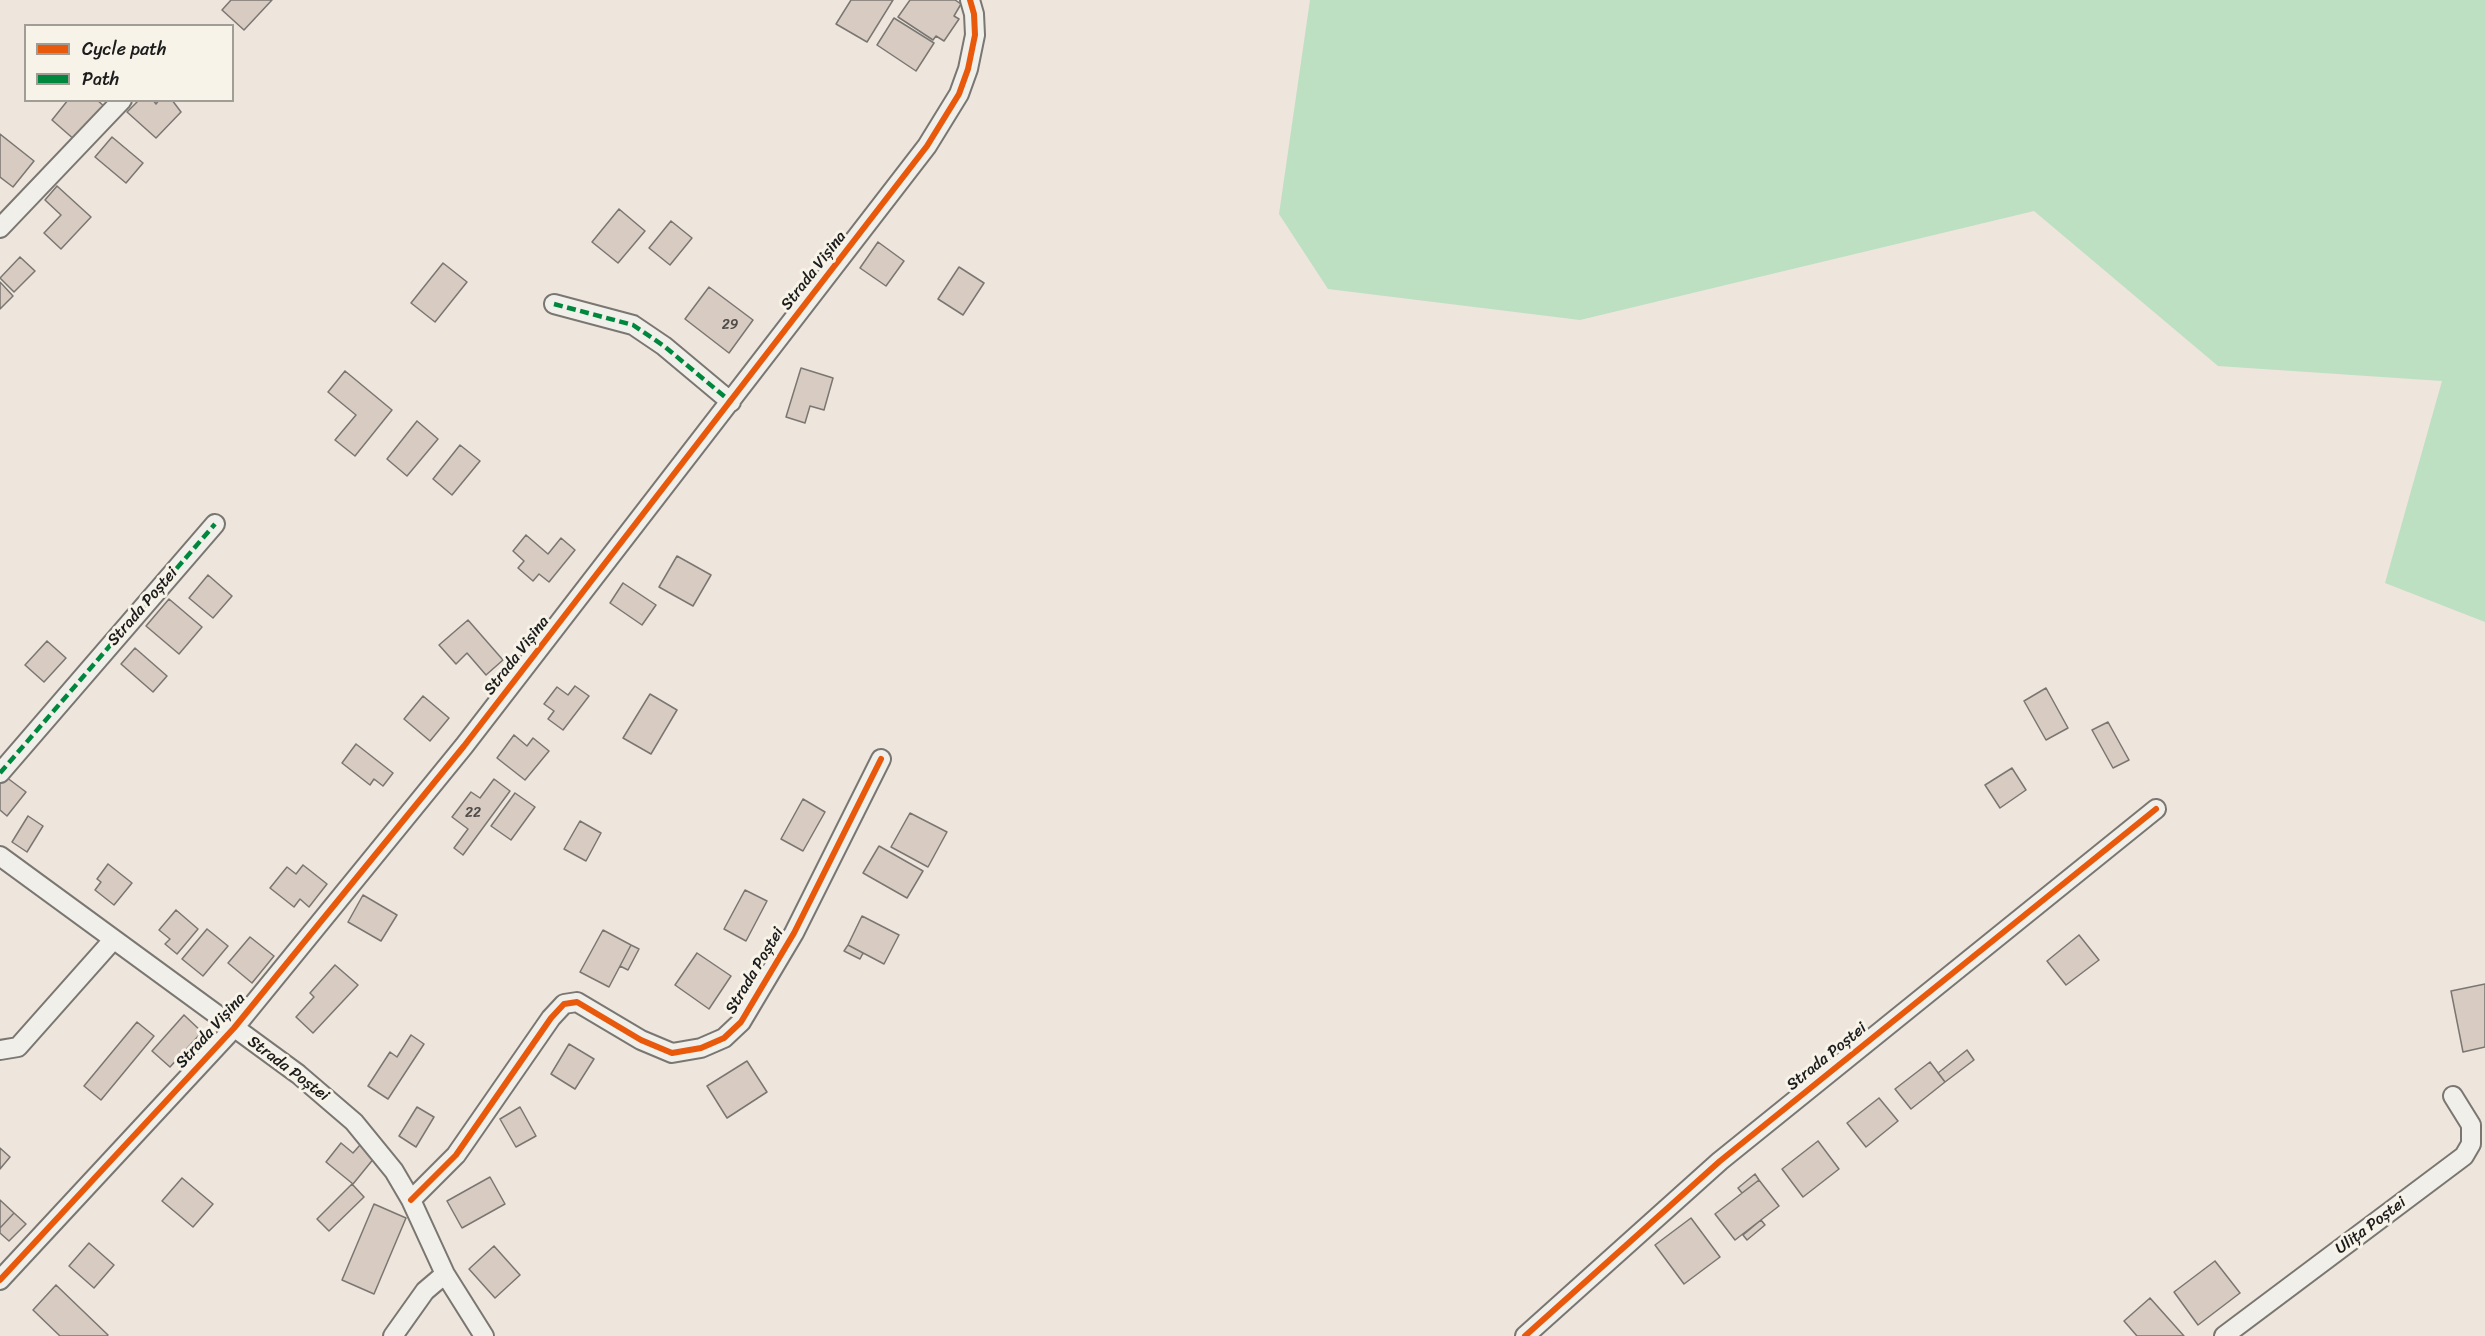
<!DOCTYPE html>
<meta charset="utf-8">
<style>
body{margin:0}
#map{position:relative;width:2485px;height:1336px;overflow:hidden;background:#eee5dc;font-family:Sriracha,sans-serif}
canvas{display:block}
.legend{position:absolute;left:24px;top:24px;width:210px;height:78px;box-sizing:border-box;background:#f7f3e8;border:2px solid #9f9d96;margin:0;padding:8px 10px;list-style:none;font-size:18px;color:#1c1c1c}
.legend li{display:flex;align-items:center;gap:12px;height:30px}
.legend b{width:30px;border:2px solid #9f9d96}
</style>
<div id="map">
<canvas width="2485" height="1336"></canvas>
<ul class="legend">
<li><b style="height:8px;background:#e8590c"></b>Cycle path</li>
<li><b style="height:8px;background:#00873e"></b>Path</li>
</ul>
</div>
<script>
const context = document.querySelector('canvas').getContext('2d');
context.lineJoin = 'round';
function paint(path, color) { context.fillStyle = color; context.fill(path, 'evenodd'); }
const shape = rows => new Path2D(rows.map(r => 'M' + r).join(''));
function trace(path, color, width, dash) { context.strokeStyle = color; context.lineWidth = width; context.lineCap = dash ? 'butt' : 'round'; context.setLineDash(dash || []); context.stroke(path); }
function label(font, color, halo, rows, align = 'center') {
  context.font = font + ' Sriracha,sans-serif'; context.lineWidth = 6; context.setLineDash([]); context.textBaseline = 'middle'; context.strokeStyle = halo; context.fillStyle = color; for (const [text, x, y, turn = 0] of rows) {
    context.save(); context.translate(x, y); context.rotate((+turn || 0) * Math.PI / 180); context.textAlign = isNaN(turn) ? turn : align; if (halo) context.strokeText(text, 0, 0); context.fillText(text, 0, 0); context.restore();
  }
}
const green = shape([
 [1310,0,2485,0,2485,622,2385,583,2442,381,2218,366,2034,211,1580,320,1328,289,1279,214]
]);
const building = shape([
 [231,0,272,0,244,30,222,10,231,0],
 [851,0,893,0,867,42,836,24,851,0],
 [910,0,955,0,961,4,954,16,959,19,944,41,936,36,933,40,898,17,910,0],
 [894,18,934,43,916,71,877,45,894,18],
 [68,100,97,100,105,107,76,141,52,120,68,100],
 [139,100,153,100,156,104,159,100,172,100,181,112,156,138,127,112,139,100],
 [0,134,34,161,13,187,0,177,0,134],
 [112,137,143,163,126,183,95,157,112,137],
 [57,186,91,217,61,249,44,233,61,215,45,200,57,186],
 [619,209,645,231,618,263,592,242,619,209],
 [671,221,692,238,670,265,649,248,671,221],
 [878,242,904,261,886,286,860,268,878,242],
 [20,257,35,271,14,292,0,278,20,257],
 [443,263,467,282,435,322,411,303,443,263],
 [959,267,984,283,963,315,938,299,959,267],
 [0,282,13,296,0,309,0,282],
 [709,287,753,320,729,353,685,319,709,287],
 [801,368,833,378,824,410,810,406,805,423,786,417,801,368],
 [345,371,392,410,355,456,335,440,356,415,328,392,345,371],
 [417,421,438,439,407,476,387,459,417,421],
 [460,445,480,461,452,495,433,479,460,445],
 [526,535,548,554,561,538,575,550,549,582,539,574,533,581,518,568,524,561,513,551,526,535],
 [677,556,711,575,693,606,659,587,677,556],
 [208,575,232,596,213,618,189,598,208,575],
 [623,583,656,605,642,625,610,603,623,583],
 [169,599,202,627,179,654,146,626,169,599],
 [468,620,503,660,486,675,467,653,456,664,439,645,468,620],
 [47,641,66,658,44,682,25,665,47,641],
 [135,648,167,676,153,692,121,664,135,648],
 [575,686,589,696,563,730,548,719,554,711,544,704,557,687,568,695,575,686],
 [2046,688,2068,728,2046,740,2024,701,2046,688],
 [650,694,677,710,651,754,623,738,650,694],
 [423,696,449,718,430,741,404,719,423,696],
 [2108,722,2129,760,2113,768,2092,730,2108,722],
 [514,735,527,746,533,738,549,751,525,780,497,758,514,735],
 [356,744,393,773,383,786,374,779,370,785,342,763,356,744],
 [2012,768,2026,790,2000,808,1985,785,2012,768],
 [2,774,26,792,7,816,0,810,0,777,2,774],
 [494,779,510,791,463,855,454,848,468,829,452,817,471,792,480,798,494,779],
 [515,793,535,807,511,840,491,826,515,793],
 [803,799,825,812,803,851,781,839,803,799],
 [910,813,947,832,928,867,891,847,910,813],
 [28,816,43,826,27,852,12,842,28,816],
 [580,821,601,833,586,861,564,849,580,821],
 [879,846,923,871,907,898,863,873,879,846],
 [108,864,132,883,114,905,95,890,101,882,97,879,108,864],
 [303,865,327,884,309,907,300,899,294,907,270,888,287,867,296,874,303,865],
 [745,890,767,901,746,941,724,929,745,890],
 [363,895,397,915,381,941,348,922,363,895],
 [176,910,198,929,177,954,165,944,170,939,159,930,176,910],
 [862,916,899,935,884,964,848,945,862,916],
 [207,929,228,946,203,976,182,959,207,929],
 [603,930,631,945,609,987,580,972,603,930],
 [2079,935,2099,960,2066,985,2047,961,2079,935],
 [250,937,274,956,252,983,228,963,250,937],
 [631,945,639,949,628,970,620,966,631,945],
 [848,945,863,953,860,959,844,951,848,945],
 [697,953,731,976,709,1009,675,985,697,953],
 [335,965,358,985,313,1033,296,1017,314,997,310,993,335,965],
 [2485,984,2485,1047,2463,1052,2451,991,2485,984],
 [184,1015,202,1032,170,1067,152,1051,184,1015],
 [137,1022,154,1036,101,1100,84,1086,137,1022],
 [411,1035,424,1044,388,1099,368,1086,390,1052,397,1057,411,1035],
 [569,1044,594,1059,575,1089,551,1074,569,1044],
 [1967,1050,1974,1060,1945,1082,1938,1073,1967,1050],
 [747,1061,767,1092,727,1118,707,1086,747,1061],
 [1930,1062,1945,1082,1911,1109,1895,1089,1930,1062],
 [1879,1098,1898,1121,1866,1147,1847,1123,1879,1098],
 [417,1107,434,1117,416,1147,399,1136,417,1107],
 [520,1107,536,1136,516,1147,500,1119,520,1107],
 [1818,1141,1839,1169,1803,1197,1782,1169,1818,1141],
 [341,1143,353,1153,360,1145,375,1157,353,1184,326,1162,341,1143],
 [0,1148,10,1157,0,1169,0,1148],
 [1755,1174,1759,1180,1742,1193,1738,1188,1755,1174],
 [490,1177,505,1204,462,1228,447,1201,490,1177],
 [182,1178,213,1204,193,1227,162,1201,182,1178],
 [1759,1180,1779,1206,1735,1240,1715,1214,1759,1180],
 [352,1184,364,1197,329,1231,317,1219,352,1184],
 [0,1200,14,1213,0,1228,0,1200],
 [374,1204,406,1218,374,1294,342,1280,374,1204],
 [14,1213,26,1224,9,1241,0,1233,0,1228,14,1213],
 [1691,1218,1720,1257,1684,1284,1655,1245,1691,1218],
 [1761,1220,1765,1225,1747,1240,1743,1235,1761,1220],
 [89,1243,114,1265,94,1288,69,1266,89,1243],
 [494,1246,520,1275,495,1298,469,1269,494,1246],
 [2215,1261,2240,1293,2198,1325,2174,1292,2215,1261],
 [56,1285,108,1335,107,1336,60,1336,33,1310,56,1285],
 [2150,1298,2184,1336,2137,1336,2124,1321,2150,1298]
]);
const minor = shape([
 [0,228,122,100],
 [554,304,633,325,664,346,731,402],
 [0,773,215,524],
 [0,856,298,1074,354,1122,394,1171,411,1200,445,1274,484,1336],
 [0,1050,18,1047,113,940],
 [411,1200,456,1155,551,1018,564,1004,577,1002,641,1040,672,1053,701,1048,724,1038,741,1022,794,933,881,759],
 [0,1280,234,1028,464,746,927,146,959,94,968,69,975,35,974,14,970,0],
 [393,1336,425,1291,445,1274],
 [1525,1336,1720,1161,2156,809],
 [2224,1336,2464,1156,2471,1144,2471,1125,2453,1096]
]);
const quiet = shape([
 [554,304,633,325,664,346,731,402],
 [0,773,215,524]
]);
const cycleway = shape([
 [411,1200,456,1155,551,1018,564,1004,577,1002,641,1040,672,1053,701,1048,724,1038,741,1022,794,933,881,759],
 [0,1280,234,1028,464,746,927,146,959,94,968,69,975,35,974,14,970,0],
 [1525,1336,1720,1161,2156,809]
]);
const numberNames = [
 ["29",730,325],
 ["22",473,813]
];
const streetNames = [
 ["Strada Vișina",814,271,-52],
 ["Strada Poștei",143,607,-49],
 ["Strada Vișina",517,656,-52],
 ["Strada Poștei",755,971,-59],
 ["Strada Vișina",211,1031,-48],
 ["Strada Poștei",1827,1057,-39],
 ["Strada Poștei",288,1069,37],
 ["Ulița Poștei",2371,1226,-37]
];
paint(green, '#bce0c1');
paint(building, '#d8cbc2');
trace(building, '#7a7672', 1.5);
trace(minor, '#7a7672', 22);
trace(minor, '#f1efea', 18);
trace(quiet, '#00873e', 4.5, [9, 4.5]);
trace(cycleway, '#e8590c', 6);
label('14px', '#4e4a48', null, numberNames);
label('16px', '#1c1c1c', '#f7f3e8', streetNames);
</script>
